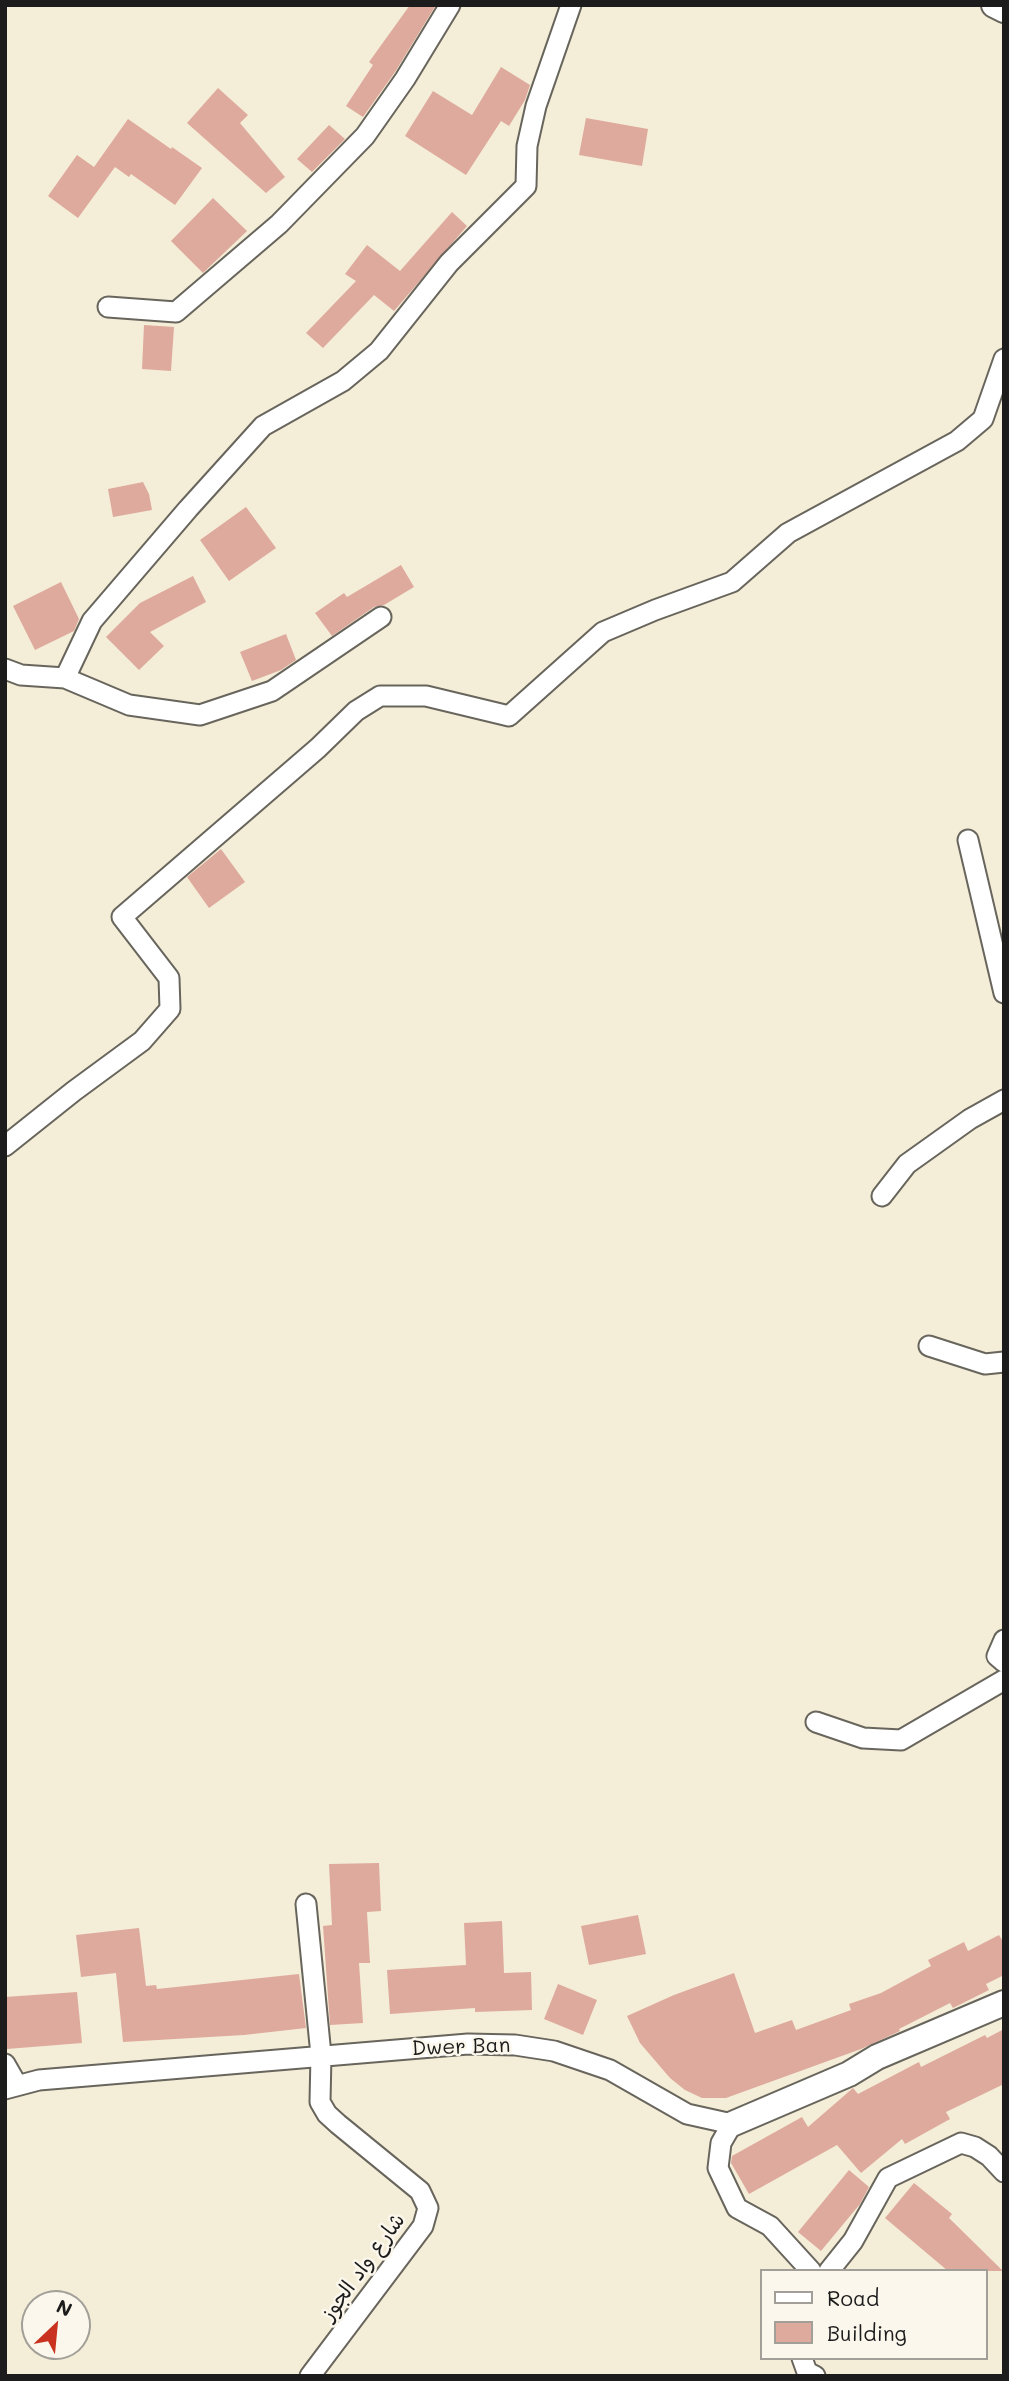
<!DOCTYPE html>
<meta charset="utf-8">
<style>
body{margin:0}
#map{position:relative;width:1009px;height:2381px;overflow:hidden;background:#f4edd7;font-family:Mali,sans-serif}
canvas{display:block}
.frame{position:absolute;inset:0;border:7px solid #1c1c1c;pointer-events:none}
.legend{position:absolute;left:760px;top:2269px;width:228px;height:91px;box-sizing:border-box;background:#fbf7ec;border:2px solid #a29f99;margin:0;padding:9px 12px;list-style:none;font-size:21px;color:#1c1c1c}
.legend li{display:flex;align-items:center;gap:14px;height:35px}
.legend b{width:35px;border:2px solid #a29f99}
.north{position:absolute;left:21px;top:2290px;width:70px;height:70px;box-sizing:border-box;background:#fbf7ec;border:2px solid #a29f99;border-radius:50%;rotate:26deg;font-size:19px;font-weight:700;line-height:28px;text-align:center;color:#1c1c1c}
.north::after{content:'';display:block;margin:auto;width:24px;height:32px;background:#c8321e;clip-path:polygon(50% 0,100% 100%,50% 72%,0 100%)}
</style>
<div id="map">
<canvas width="1009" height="2381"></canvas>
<div class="frame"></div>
<ul class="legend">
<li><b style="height:9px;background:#fff"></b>Road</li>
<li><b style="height:19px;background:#deaa9d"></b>Building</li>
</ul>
<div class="north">N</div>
</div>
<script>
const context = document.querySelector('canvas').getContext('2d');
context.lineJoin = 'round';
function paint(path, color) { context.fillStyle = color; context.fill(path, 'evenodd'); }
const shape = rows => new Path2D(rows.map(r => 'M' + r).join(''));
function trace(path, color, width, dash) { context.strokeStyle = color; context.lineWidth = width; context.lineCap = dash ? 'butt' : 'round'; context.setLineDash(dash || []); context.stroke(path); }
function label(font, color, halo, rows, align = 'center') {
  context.font = font + ' Mali,"Playpen Sans Arabic",sans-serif'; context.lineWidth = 5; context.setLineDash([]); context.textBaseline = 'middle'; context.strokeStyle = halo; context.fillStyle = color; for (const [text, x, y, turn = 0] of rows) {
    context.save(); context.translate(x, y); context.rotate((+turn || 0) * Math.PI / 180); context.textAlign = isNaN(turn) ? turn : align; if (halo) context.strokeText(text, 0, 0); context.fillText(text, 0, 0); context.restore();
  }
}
const building = shape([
 [410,5,436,5,395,72,363,117,346,106,373,65,369,62],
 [501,67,530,85,525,100,509,126,501,121,466,175,405,136,433,91,472,115],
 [218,88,248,115,240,123,285,177,266,193,187,123],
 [586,118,648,129,642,166,579,155],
 [128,119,171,149,172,147,202,168,175,205,131,174,129,177,115,167,78,218,48,196,77,155,94,167],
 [329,125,345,139,312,172,297,159],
 [213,198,247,231,203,273,171,241],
 [452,212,467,226,394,311,374,295,323,348,306,333,356,281,345,274,367,245,400,271],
 [144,325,174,327,171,371,142,369],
 [143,482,149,494,152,510,113,517,108,489],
 [246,507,276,548,229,581,200,540],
 [401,565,414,587,384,605,374,607,332,636,315,613,344,593,347,597],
 [193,576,206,602,150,632,164,646,139,670,106,637,140,603],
 [61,582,79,619,74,631,35,650,13,606],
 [286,634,296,660,281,670,252,681,240,652],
 [221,849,245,882,209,908,187,877],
 [379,1863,381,1911,367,1912,370,1963,359,1963,363,2023,330,2025,323,1926,332,1925,329,1864],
 [638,1915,646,1954,589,1965,581,1926],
 [502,1921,504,1973,531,1972,532,2010,475,2012,475,2008,390,2014,387,1970,466,1965,464,1923],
 [139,1928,146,1986,156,1985,157,1989,299,1974,306,2028,244,2035,123,2042,116,1973,81,1977,76,1935],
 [999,1935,1004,1943,1004,1975,986,1984,989,1990,953,2008,950,2003,899,2029,900,2031,861,2049,726,2098,702,2098,685,2090,670,2078,640,2043,627,2016,674,1995,734,1973,755,2033,792,2020,796,2030,851,2010,849,2004,881,1993,931,1966,928,1960,964,1942,968,1951],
 [558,1984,597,2000,583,2035,544,2019],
 [77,1992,82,2043,7,2049,5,1997],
 [1004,2029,1004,2084,946,2112,950,2119,905,2144,902,2139,861,2173,837,2145,749,2194,731,2163,732,2156,802,2117,808,2127,853,2088,858,2094,919,2062,921,2067,985,2035,987,2038],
 [849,2170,869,2187,860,2204,821,2251,798,2232],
 [914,2183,952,2214,949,2218,1003,2271,948,2271,885,2218]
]);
const minor = shape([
 [108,307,176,312,279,224,365,136,405,79,450,5],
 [5,669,21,675,65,678,129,705,200,715,272,691,381,617],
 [65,678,92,621,188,509,263,426,343,381,379,351,449,263,526,186,527,146,536,106,571,5],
 [968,840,1004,993],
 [5,1146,74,1091,142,1041,170,1009,169,978,122,917,318,748,356,711,380,696,426,696,509,716,603,632,655,610,732,582,788,533,957,441,983,419,1004,359],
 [882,1196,907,1164,970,1119,1004,1100],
 [929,1346,985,1364,1004,1362],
 [1004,1640,997,1656,1004,1662],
 [816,1722,863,1738,901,1740,1004,1680],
 [306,1904,321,2055,320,2102,327,2114,338,2124,420,2191,428,2208,423,2226,310,2376],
 [5,2064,17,2085],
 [5,2089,39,2080,468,2044,515,2045,554,2051,610,2070,687,2114,732,2124,721,2143,718,2168,737,2208,770,2226,811,2271],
 [829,2271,853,2241,888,2178,961,2143,975,2147,989,2156,1004,2172],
 [802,2358,807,2372,815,2376]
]);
const tertiary = shape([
 [994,5,1004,10],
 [732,2124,849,2074,877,2057,1004,2003]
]);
const streetNames = [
 ["Dwer Ban",461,2047,-2],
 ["شارع واد الجوز",363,2267,-54]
];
paint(building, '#deaa9d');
trace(minor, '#68655d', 23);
trace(tertiary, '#68655d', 28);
trace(minor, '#fff', 19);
trace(tertiary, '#fff', 24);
label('21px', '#1c1c1c', '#fbf7ec', streetNames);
</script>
